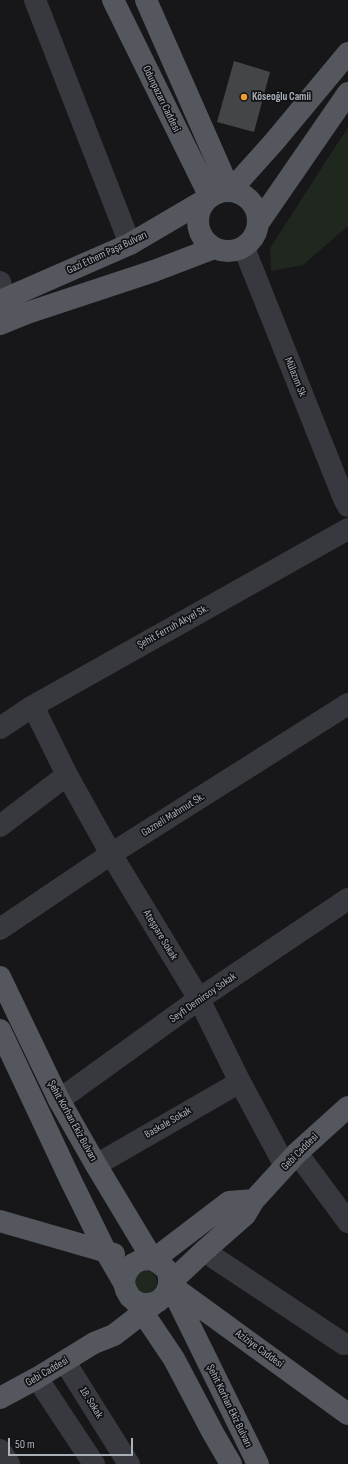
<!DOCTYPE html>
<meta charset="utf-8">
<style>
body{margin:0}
#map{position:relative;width:348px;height:1464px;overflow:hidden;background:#171719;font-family:"Sofia Sans Condensed",sans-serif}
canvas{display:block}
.scale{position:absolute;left:8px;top:1438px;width:125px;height:18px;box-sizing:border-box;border:2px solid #a9b0b8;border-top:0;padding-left:5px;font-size:12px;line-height:14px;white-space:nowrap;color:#a9b0b8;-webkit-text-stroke:3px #121214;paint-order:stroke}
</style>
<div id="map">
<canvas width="348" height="1464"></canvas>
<div class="scale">50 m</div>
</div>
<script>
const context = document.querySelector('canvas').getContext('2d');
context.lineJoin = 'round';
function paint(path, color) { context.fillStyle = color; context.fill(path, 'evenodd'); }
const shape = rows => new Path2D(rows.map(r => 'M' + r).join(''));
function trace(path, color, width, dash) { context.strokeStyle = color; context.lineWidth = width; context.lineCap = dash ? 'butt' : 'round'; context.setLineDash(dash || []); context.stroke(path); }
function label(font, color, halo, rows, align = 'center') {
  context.font = font + ' "Sofia Sans Condensed",sans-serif'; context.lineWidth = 3.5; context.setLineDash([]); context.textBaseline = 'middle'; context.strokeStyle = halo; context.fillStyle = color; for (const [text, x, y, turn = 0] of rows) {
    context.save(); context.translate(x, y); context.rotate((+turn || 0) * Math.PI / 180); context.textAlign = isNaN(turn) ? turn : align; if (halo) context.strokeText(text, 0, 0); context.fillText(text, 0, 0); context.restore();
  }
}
const green = shape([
 [348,127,348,226,303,265,271,271,270,248],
 '135 1282a11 11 0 1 1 22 0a11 11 0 1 1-22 0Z'
]);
const building = shape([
 [234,61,270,72,254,132,217,122]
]);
const minor = shape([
 [35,0,130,244],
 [244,248,344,499,348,506],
 [0,282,4,299],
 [33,706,67,775,111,854,199,999,240,1082,285,1166],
 [0,728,33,706,348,529],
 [0,826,67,775],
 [0,929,111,854,348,704],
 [59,1100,199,999,348,899],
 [297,1153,348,1222],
 [96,1165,240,1082],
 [204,1251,344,1344],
 [65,1362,129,1464],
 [37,1378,94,1464],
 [0,1450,9,1464]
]);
const major = shape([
 [146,0,230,191,274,142,348,53],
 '198 221a30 30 0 1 1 60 0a30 30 0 1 1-60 0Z',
 [259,222,348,93],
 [0,301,130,244,210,197,113,0],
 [0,324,27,313,154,271,214,248],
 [0,977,59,1100,96,1165,153,1260,229,1202,254,1200],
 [0,1030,71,1181,106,1252,124,1283],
 [0,1221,114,1254],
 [169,1284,204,1251,245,1215,254,1200,297,1153,348,1107],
 [169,1284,348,1414],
 [171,1287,258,1464],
 [135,1301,142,1304,149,1304,157,1302,163,1297,167,1291,169,1284,169,1276,166,1269,160,1264,153,1260,146,1259,139,1261,133,1264,128,1270,125,1276,124,1283,126,1290,130,1297,135,1301,174,1359,213,1433,231,1464],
 [0,1398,37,1378,94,1343,114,1335,154,1304]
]);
const markers = [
 [244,97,4,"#f09d38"]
];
const poiNames = [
 ["Köseoğlu Camii",252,97]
];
const streetNames = [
 ["Odunpazarı Caddesi",161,99,64],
 ["Gazi Ethem Paşa Bulvarı",107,253,-25],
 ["Mülazım Sk",295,377,68],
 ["Şehit Ferruh Akyel Sk.",173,627,-29],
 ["Gazneli Mahmut Sk.",173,815,-32],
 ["Ateşpare Sokak",160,935,59],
 ["Seyfi Demirsoy Sokak",203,998,-35],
 ["Şehit Korhan Ekiz Bulvarı",72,1121,61],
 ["Baskale Sokak",168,1123,-30],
 ["Gebi Caddesi",300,1152,-45],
 ["Aziziye Caddesi",259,1349,36],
 ["Gebi Caddesi",47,1372,-30],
 ["18. Sokak",91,1403,58],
 ["Şehit Korhan Ekiz Bulvarı",229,1406,64]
];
paint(green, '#1f271f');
paint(building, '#434549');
trace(minor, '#38393e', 22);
trace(major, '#54575d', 22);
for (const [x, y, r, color] of markers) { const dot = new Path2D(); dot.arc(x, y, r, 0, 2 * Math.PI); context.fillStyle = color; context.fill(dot); trace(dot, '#121214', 1.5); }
label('bold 11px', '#a9b0b8', '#121214', poiNames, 'left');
label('11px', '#a9b0b8', '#121214', streetNames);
</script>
